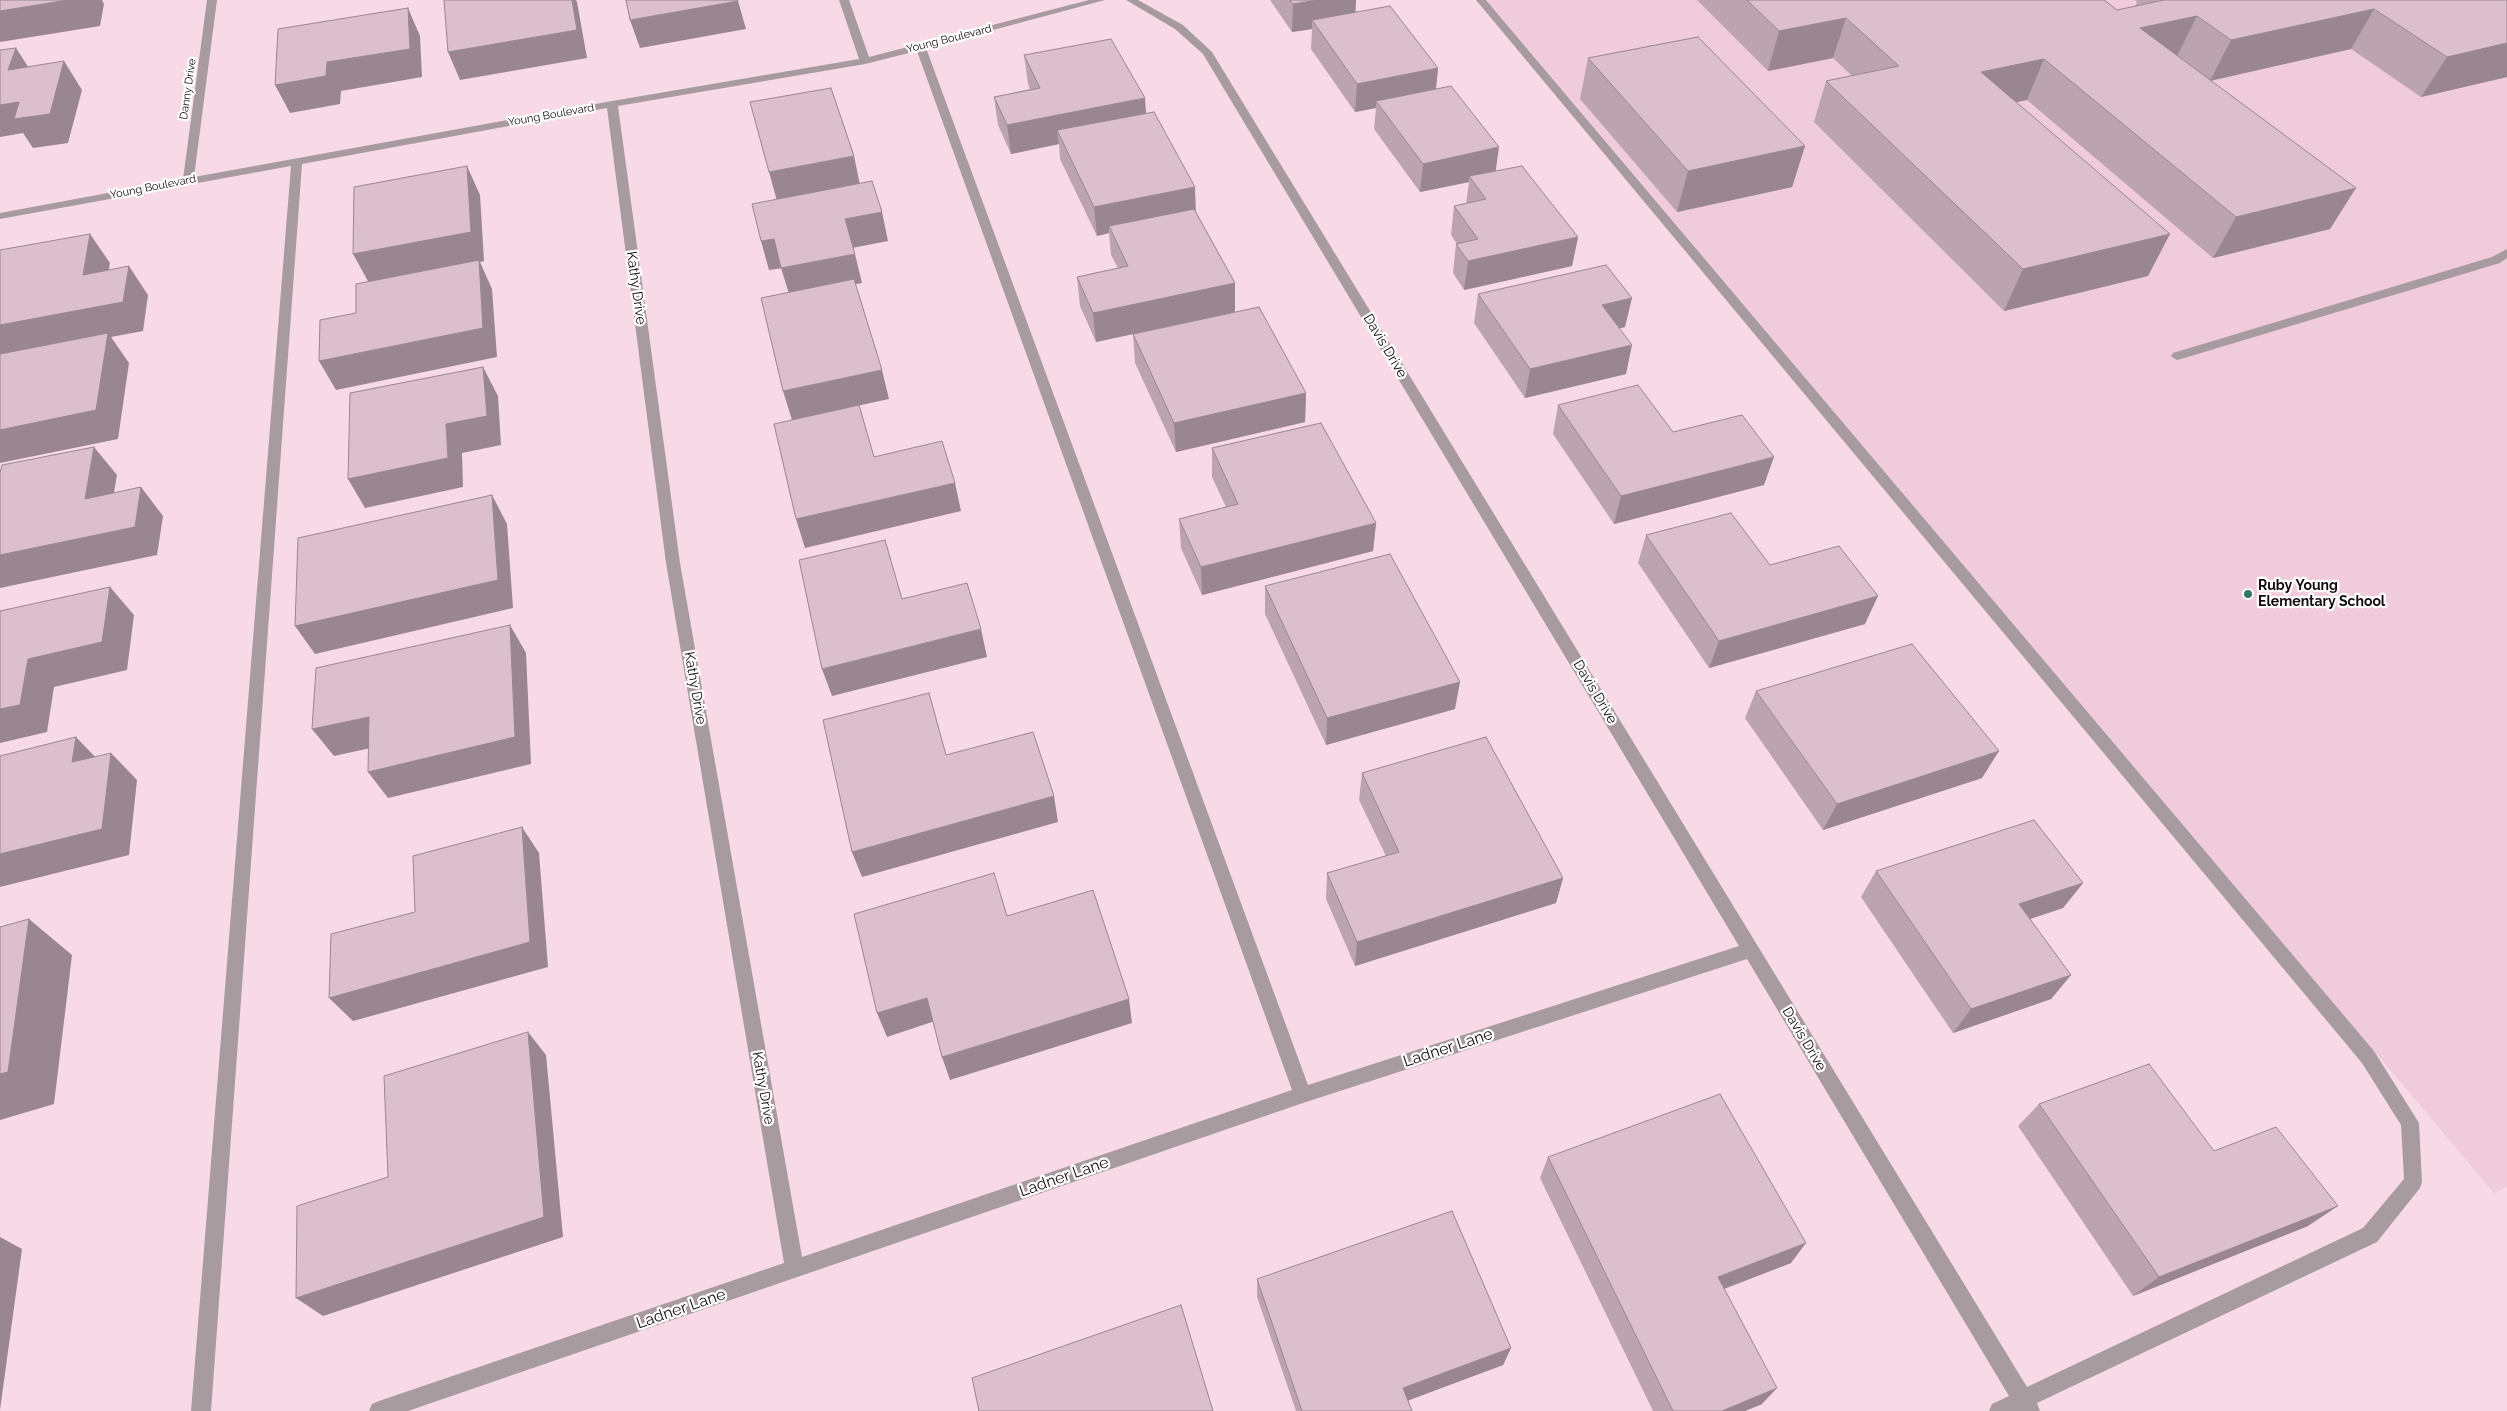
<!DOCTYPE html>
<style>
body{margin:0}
canvas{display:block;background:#f7dae6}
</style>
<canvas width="2507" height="1411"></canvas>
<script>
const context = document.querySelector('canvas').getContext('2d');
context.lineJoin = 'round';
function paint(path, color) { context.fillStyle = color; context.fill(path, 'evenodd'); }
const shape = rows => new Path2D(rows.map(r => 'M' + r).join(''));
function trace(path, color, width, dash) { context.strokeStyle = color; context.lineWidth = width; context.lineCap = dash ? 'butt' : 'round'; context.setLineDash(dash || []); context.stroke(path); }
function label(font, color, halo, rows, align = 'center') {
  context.font = font + ' Raleway,sans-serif'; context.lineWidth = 4.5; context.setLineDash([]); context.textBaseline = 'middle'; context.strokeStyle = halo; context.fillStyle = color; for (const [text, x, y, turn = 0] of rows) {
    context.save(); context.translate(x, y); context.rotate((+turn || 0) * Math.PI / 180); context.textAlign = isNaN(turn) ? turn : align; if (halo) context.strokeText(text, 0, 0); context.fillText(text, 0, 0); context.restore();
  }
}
const built = shape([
 [1487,0,2507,0,2507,1187,2494,1193]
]);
const minor = shape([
 [207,0,217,0,194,177,612,101,859,59,839,0,849,0,869,57,1089,0,1105,0,926,48,1308,1085,1739,946,1203,54,1175,29,1126,0,1138,0,1183,25,1212,52,2027,1387,2363,1228,2404,1179,2401,1125,2362,1063,1476,0,1486,0,2374,1051,2419,1123,2422,1182,2420,1188,2377,1242,2037,1403,2040,1411,1989,1411,1992,1404,2009,1396,1747,959,1303,1103,408,1411,369,1411,372,1404,379,1401,784,1263,666,563,607,108,302,164,211,1411,191,1411,291,166,0,219,0,213,183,179,207,0],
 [917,51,1292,1090,802,1257,680,563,618,106,865,64,917,51],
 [2507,249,2507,258,2500,263,2181,359,2177,360,2171,356,2173,353,2492,257,2507,249]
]);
const wall = shape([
 [1270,0,1356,0,1355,13,1438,68,1436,89,1496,171,1578,237,1572,266,1464,290,1453,273,1456,244,1457,244,1451,235,1454,206,1466,204,1469,182,1420,192,1374,129,1376,108,1355,112,1311,49,1312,29,1292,32],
 [1697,0,2104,0,2117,10,2135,6,2137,2,2135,0,2507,0,2507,77,2421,97,2351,49,2211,80,2330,229,2213,258,2027,100,2016,102,2148,276,2004,311,1814,122,1826,81,1852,76,1833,58,1768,71],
 [1024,55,1146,113,1196,212,1235,283,1235,312,1096,342,1080,306,1077,277,1118,268,1111,255,1109,233,1097,236,1060,159,1059,144,1011,154,998,125,994,97,1030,89,1028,84],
 [1588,58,1805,146,1792,187,1677,212,1580,99],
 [1478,294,1625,327,1620,328,1626,374,1525,398,1474,323],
 [1133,334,1306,393,1305,422,1176,452,1135,363],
 [1558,405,1673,432,1764,485,1614,524,1553,434],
 [1212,448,1376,523,1373,551,1202,595,1181,548,1179,519,1226,507,1212,477],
 [1646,535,1770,565,1865,624,1709,668,1638,563],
 [1265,586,1455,709,1326,745,1265,614],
 [1756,691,1982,778,1823,830,1745,718],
 [1362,773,1563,878,1556,903,1355,966,1326,899,1327,873,1386,856,1359,800],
 [1876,871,2083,883,2063,908,2030,919,2071,975,2051,999,1953,1033,1861,897],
 [2039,1104,2214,1151,2308,1226,2133,1296,2018,1126],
 [1548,1157,1791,1263,1724,1289,1762,1404,1745,1411,1653,1411,1540,1178],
 [1257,1279,1511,1348,1503,1365,1408,1400,1412,1411,1296,1411,1257,1297]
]);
const shadedWall = shape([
 [68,0,102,0,104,4,100,26,0,42,0,11],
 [572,0,576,0,577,2,587,58,460,80,448,52],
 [1318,0,1356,0,1355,21,1312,20,1312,29,1292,32,1293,4],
 [738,1,746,29,640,48,630,20],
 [408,8,420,36,422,77,341,91,340,104,290,113,275,85,327,62],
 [2374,9,2351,49,2210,81,2231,40],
 [2197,16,2177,56,2140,28],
 [1846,18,1833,58,1768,71,1779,31],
 [2507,43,2507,77,2421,97,2447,57],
 [16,48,34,76,8,70],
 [2044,59,2027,100,1965,113,1981,72],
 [64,61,82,90,68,143,33,148,23,133,0,137,0,105],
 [1438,68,1435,97,1376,101,1376,108,1355,112,1357,84],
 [1145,98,1147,127,1057,130,1059,144,1011,154,1007,125],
 [1805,146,1792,187,1677,212,1688,171],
 [1499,147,1495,176,1469,176,1469,182,1420,192,1423,164],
 [854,156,860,185,777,201,769,172],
 [467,166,480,195,484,261,480,262,492,289,497,357,336,390,319,361,483,328,369,283,353,254],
 [1195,187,1196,216,1109,226,1109,233,1097,236,1094,207],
 [2356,188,2330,229,2213,258,2236,217],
 [882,212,888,241,852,248,845,219],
 [90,234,110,263,103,304,83,275],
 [2170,234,2148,276,2004,311,2023,269],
 [1578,237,1572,266,1464,290,1468,261],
 [774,239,783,268,769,270,761,241],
 [855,254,862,283,790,297,781,268],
 [129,266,148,295,143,331,111,337,129,363,118,439,0,463,0,325],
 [1235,283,1235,312,1096,342,1093,313],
 [1632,298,1625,327,1596,334,1602,305],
 [1632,345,1626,374,1525,398,1530,369],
 [483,367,498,396,501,445,462,453,463,487,365,508,348,479,446,424],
 [882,370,889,399,792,420,783,391],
 [1306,393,1305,422,1176,452,1174,423],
 [94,447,117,475,108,527,85,499],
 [1774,457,1764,485,1614,524,1621,496],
 [955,483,961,511,805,548,796,519],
 [141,487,163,516,157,555,0,588,0,555],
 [492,495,507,524,513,608,315,654,295,626],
 [1376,523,1373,551,1202,595,1201,567],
 [110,587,134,615,127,670,54,687,47,732,0,743,0,709,28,659],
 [1878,596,1865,624,1709,668,1719,641],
 [510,625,526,653,531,764,388,798,368,772],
 [981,629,987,657,832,696,822,669],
 [1460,682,1455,709,1326,745,1327,718],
 [369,717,389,744,334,756,312,729],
 [76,737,102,764,72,762],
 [1999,751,1982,778,1823,830,1837,804],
 [111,753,137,780,129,855,0,887,0,854],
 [1054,796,1058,822,862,877,852,852],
 [522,827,539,853,548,967,353,1021,329,998],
 [1563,878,1556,903,1355,966,1357,942],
 [2083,883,2063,908,2000,929,2019,904],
 [29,919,72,955,54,1104,0,1120,0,1074],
 [2071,975,2051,999,1953,1033,1971,1009],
 [927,998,935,1021,887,1037,877,1013],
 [1129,999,1132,1023,950,1080,942,1057],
 [528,1032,546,1055,563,1237,323,1316,296,1298],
 [2338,1206,2308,1226,2133,1296,2159,1277],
 [0,1237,22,1249,0,1410],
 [1806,1243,1791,1263,1705,1296,1718,1277],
 [1511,1348,1503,1365,1399,1404,1403,1388],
 [1777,1388,1762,1404,1745,1411,1722,1411]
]);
const building = shape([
 [0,0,68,0,0,11,0,0],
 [444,0,572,0,577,30,448,52,444,0],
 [626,0,738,0,738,1,630,20,626,0],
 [1290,0,1318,0,1293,4,1290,0],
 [1747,0,2104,0,2117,10,2164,0,2507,0,2507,43,2447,57,2374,9,2231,40,2197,16,2140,28,2356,188,2236,217,2044,59,1981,72,2170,234,2023,269,1826,81,1899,66,1846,18,1779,31,1747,0],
 [1390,6,1438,68,1357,84,1312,20,1390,6],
 [408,8,410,49,327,62,326,76,275,85,278,29,408,8],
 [1698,37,1805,146,1688,171,1588,58,1698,37],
 [1111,39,1145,98,1007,125,994,97,1040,88,1024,55,1111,39],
 [16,48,8,70,64,61,50,114,14,119,19,102,0,105,0,50,16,48],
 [1451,86,1499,147,1423,164,1376,101,1451,86],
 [831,88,854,156,769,172,750,102,831,88],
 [1154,112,1195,187,1094,207,1057,130,1154,112],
 [467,166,471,232,353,254,354,187,467,166],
 [1522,166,1578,237,1468,261,1456,244,1478,239,1454,206,1486,199,1469,176,1522,166],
 [872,181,882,212,845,219,855,254,781,268,774,239,761,241,752,204,872,181],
 [1194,209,1235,283,1093,313,1077,277,1128,266,1109,226,1194,209],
 [90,234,83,275,129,266,123,302,0,325,0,250,90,234],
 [479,260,483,328,319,361,320,320,356,313,356,284,479,260],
 [1606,265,1632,298,1602,305,1632,345,1530,369,1478,294,1606,265],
 [854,279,882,370,783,391,761,298,854,279],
 [1259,307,1306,393,1174,423,1133,334,1259,307],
 [108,333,96,410,0,430,0,354,108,333],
 [483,367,487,416,446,424,448,458,348,479,350,393,483,367],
 [1638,385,1673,432,1742,415,1774,457,1621,496,1558,405,1638,385],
 [859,405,874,457,942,441,955,483,796,519,774,424,859,405],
 [1321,423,1376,523,1201,567,1179,519,1238,504,1212,448,1321,423],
 [94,447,85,499,141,487,135,527,0,555,0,473,2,465,94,447],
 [492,495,498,580,295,626,298,538,492,495],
 [1731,513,1770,565,1839,546,1878,596,1719,641,1646,535,1731,513],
 [885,540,902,599,967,583,981,629,822,669,799,560,885,540],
 [1390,554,1460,682,1327,718,1265,586,1390,554],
 [110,587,102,642,28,659,20,705,0,709,0,611,110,587],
 [510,625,515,737,368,772,369,717,312,729,316,668,510,625],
 [1912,644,1999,751,1837,804,1756,691,1912,644],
 [929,693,946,755,1033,732,1054,796,852,852,823,720,929,693],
 [76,737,72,762,111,753,102,829,0,854,0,756,76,737],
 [1486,737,1563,878,1357,942,1327,873,1399,852,1362,773,1486,737],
 [2034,820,2083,883,2019,904,2071,975,1971,1009,1876,871,2034,820],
 [522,827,530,942,329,998,331,934,415,912,413,856,522,827],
 [994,873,1007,916,1093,890,1129,999,942,1057,927,998,877,1013,854,914,994,873],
 [29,919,8,1072,0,1074,0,927,29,919],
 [528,1032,544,1217,296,1298,297,1206,388,1177,384,1076,528,1032],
 [2149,1064,2214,1151,2276,1127,2338,1206,2159,1277,2039,1104,2149,1064],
 [1720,1094,1806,1243,1718,1277,1777,1388,1722,1411,1673,1411,1548,1157,1720,1094],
 [1452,1211,1511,1348,1403,1388,1412,1411,1302,1411,1257,1279,1452,1211],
 [1181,1305,1213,1411,979,1411,972,1378,1181,1305]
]);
const markers = [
 [2248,594,5,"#367562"]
];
const farStreetnames = [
 ["Young Boulevard",949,39,-14],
 ["Danny Drive",188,89,-82],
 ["Young Boulevard",551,115,-10],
 ["Young Boulevard",153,187,-11]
];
const streetNames = [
 ["Kathy Drive",636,288,82],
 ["Davis Drive",1385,346,59],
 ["Kathy Drive",695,688,80],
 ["Davis Drive",1595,692,59],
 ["Davis Drive",1804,1039,59],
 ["Kathy Drive",763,1088,80]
];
const poiNames = [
 ["Ruby Young",2258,586],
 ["Elementary School",2258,602]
];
const nearStreetnames = [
 ["Ladner Lane",1448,1048,-18],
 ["Ladner Lane",1064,1177,-19],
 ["Ladner Lane",681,1309,-19]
];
paint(built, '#f0cbdb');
paint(minor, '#a89ba0');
paint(wall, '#bca4af');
paint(shadedWall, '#99868e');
paint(building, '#dbbfcb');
trace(building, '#99868e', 1);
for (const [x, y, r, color] of markers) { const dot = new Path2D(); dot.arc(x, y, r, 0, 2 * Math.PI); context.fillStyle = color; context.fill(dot); trace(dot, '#fff', 2); }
label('11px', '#130a0e', '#fff', farStreetnames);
label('14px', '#130a0e', '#fff', streetNames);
label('bold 14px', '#130a0e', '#fff', poiNames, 'left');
label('16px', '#130a0e', '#fff', nearStreetnames);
</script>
